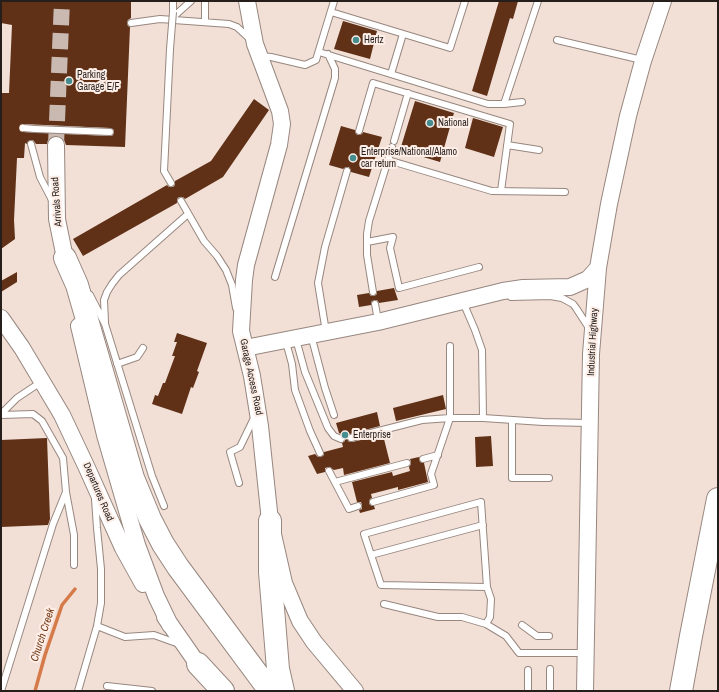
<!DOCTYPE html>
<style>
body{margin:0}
#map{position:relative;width:719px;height:692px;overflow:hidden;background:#f2e0d7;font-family:"Archivo Narrow",sans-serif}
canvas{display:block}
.frame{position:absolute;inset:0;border:2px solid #251e1b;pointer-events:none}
</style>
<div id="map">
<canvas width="719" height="692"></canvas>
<div class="frame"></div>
</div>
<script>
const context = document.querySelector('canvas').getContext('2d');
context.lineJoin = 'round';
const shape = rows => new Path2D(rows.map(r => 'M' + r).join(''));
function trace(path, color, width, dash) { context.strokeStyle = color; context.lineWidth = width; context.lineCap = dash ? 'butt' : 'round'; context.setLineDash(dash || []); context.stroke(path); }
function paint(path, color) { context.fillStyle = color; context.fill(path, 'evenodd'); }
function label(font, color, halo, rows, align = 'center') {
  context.font = font + ' "Archivo Narrow",sans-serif'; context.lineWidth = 4; context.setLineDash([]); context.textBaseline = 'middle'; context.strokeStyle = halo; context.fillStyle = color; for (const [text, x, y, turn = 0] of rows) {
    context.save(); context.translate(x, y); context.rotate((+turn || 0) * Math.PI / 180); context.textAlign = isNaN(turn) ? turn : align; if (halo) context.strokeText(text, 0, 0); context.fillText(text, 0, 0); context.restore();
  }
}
const stream = shape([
 [35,691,45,655,62,605,75,589]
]);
const building = shape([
 [1,1,131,1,131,18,128,20,127,23,128,26,130,27,125,147,66,145,64,140,60,137,56,136,51,137,48,140,47,144,36,144,33,140,28,141,27,144,25,143,24,158,17,158,14,220,15,239,1,249,1,93,9,93,12,25,1,23],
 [23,124,110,128,114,130,114,133,112,136,110,136,23,132,20,131,19,128,20,125],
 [499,1,518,1,513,19,510,18,487,96,472,91],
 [343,21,377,31,370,59,334,49],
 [254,99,269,110,223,177,185,199,183,197,179,197,177,199,177,203,83,256,73,239,167,185,169,187,173,187,175,185,175,181,211,161],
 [415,101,454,113,440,162,400,150],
 [473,118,503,127,494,157,465,148],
 [341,126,355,130,356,134,358,135,362,134,363,132,382,137,369,177,351,172,349,167,346,167,343,169,329,165],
 [17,272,17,282,1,292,1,281],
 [394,288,398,300,379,303,377,300,374,300,371,302,371,305,359,307,357,295,369,293,371,296,374,296,377,294,377,291],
 [177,333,207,343,197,371,199,372,193,388,191,387,182,414,152,404,155,395,158,396,163,383,165,383,175,356,172,356,177,342,174,342],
 [443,395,446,409,396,421,393,408],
 [377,412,380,426,350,434,347,436,347,439,349,442,352,442,383,435,390,463,344,475,343,468,334,470,329,467,325,468,325,472,317,474,308,456,315,454,318,457,321,457,324,455,324,452,343,447,342,443,345,441,345,438,343,435,339,433,336,423],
 [491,436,493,466,476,467,475,437],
 [47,438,50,519,48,525,1,527,1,440],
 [419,457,420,462,424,463,428,482,398,490,398,487,371,494,372,498,370,499,369,503,370,505,374,506,375,509,360,513,359,510,362,509,362,505,361,502,357,502,352,482,392,472,393,476,410,471,409,467,411,462,410,459]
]);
const tertiaryTunnel = shape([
 [56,145,62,1]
]);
const service = shape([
 [173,12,173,1],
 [331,12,450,48,465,1],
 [172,18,191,1],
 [205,22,205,1],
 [131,23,160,19,229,24,237,27,251,40],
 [557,40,642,60],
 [170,49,164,171,171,183],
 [319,52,488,104,504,104,522,102],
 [260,56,271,57,305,65,316,60,334,1],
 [391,74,403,34],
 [504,104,538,1],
 [35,129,110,132],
 [359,131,373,83,510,124,501,191],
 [394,141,408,93],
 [31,144,40,177,53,202],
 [507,145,539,150],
 [388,160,492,191,565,192],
 [181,201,204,241,217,256,226,270,232,285,236,308],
 [367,242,393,237,390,248,399,288,479,267],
 [275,277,335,78,335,69,328,54],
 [373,292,367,255,367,234,369,221,392,147],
 [90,295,105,324,152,476,164,506],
 [511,297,550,296,562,298,573,304,576,308,589,328],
 [463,302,475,330,482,350,483,418],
 [375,304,378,320],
 [105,322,104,300,107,292,112,284,119,275,188,214],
 [326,332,318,283,325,247,347,171],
 [311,335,325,388,334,415],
 [296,339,305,372,328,428,334,436,341,439],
 [286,342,292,364,295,390,310,431,320,453],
 [117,364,137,357,143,348],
 [1,414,17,398,41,382],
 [1,415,33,414,42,421,63,458,66,492,53,524,1,691],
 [512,420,512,478,549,478],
 [351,438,422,420,450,418,483,418,543,422,589,423],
 [423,459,438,455],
 [329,471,349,509,358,506],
 [335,482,407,463],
 [239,483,230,452,240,447,255,416],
 [66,492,74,535,74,565],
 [373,502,434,485,431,474,450,418,450,346],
 [371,555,483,525],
 [384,604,438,617,462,617,486,624,506,636,519,653,585,653],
 [486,624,490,617,491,599,487,587,481,502,364,534,381,585,487,587],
 [522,625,537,636,549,636],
 [97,626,125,637,154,635,179,644],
 [550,669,550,691],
 [528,670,528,691],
 [107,686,152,691],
 [78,691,97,626,101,603,101,569,97,528,95,499]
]);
const tertiary = shape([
 [247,1,255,44,280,111,282,124,279,145,246,265,244,280,241,331,252,376,260,426,270,521,284,583,300,621,314,642,355,691],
 [56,145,57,219,67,268],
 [1,318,22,348,62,415,87,468,123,548,143,584],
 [79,326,105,435,137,545,156,596,170,625],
 [245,348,378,322,503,291,523,288,570,287,588,279,598,268],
 [165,617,204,673],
 [585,691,591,354,598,268,609,204,628,116,643,61,663,1]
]);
const motorway = shape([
 [65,258,77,285,133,478,150,519,163,544,178,567,270,691],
 [270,521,270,572,278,669,283,691],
 [198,664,223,691],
 [681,691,691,636,718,499]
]);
const serviceBridge = shape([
 [170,49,173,12],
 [23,128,35,129]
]);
const markers = [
 [356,40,4,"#458d8f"],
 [69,81,4,"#458d8f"],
 [430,123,4,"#458d8f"],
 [353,158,4,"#458d8f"],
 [345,435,4,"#458d8f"]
];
const poiNames = [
 ["Hertz",364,40],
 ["Parking",77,75],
 ["Garage E/F",77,87],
 ["National",438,123],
 ["Enterprise/National/Alamo",361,152],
 ["car return",361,164],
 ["Enterprise",353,435]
];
const streetNames = [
 ["Arrivals Road",57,202,-94],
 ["Industrial Highway",593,342,-87],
 ["Garage Access Road",251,377,78],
 ["Departures Road",98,492,67]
];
const waterNames = [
 ["Church Creek",43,635,-72]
];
trace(stream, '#d57a49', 3.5);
paint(building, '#603117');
trace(tertiaryTunnel, '#c9b9b1', 16, [16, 8]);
trace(service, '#97877f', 8);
trace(tertiary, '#97877f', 18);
trace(motorway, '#97877f', 24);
trace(service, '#fff', 6);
trace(tertiary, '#fff', 16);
trace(motorway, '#fff', 22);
trace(serviceBridge, '#97877f', 8, []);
trace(serviceBridge, '#fff', 6);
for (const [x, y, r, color] of markers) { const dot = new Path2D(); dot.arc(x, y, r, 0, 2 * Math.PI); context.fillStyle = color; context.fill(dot); trace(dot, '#fdeee7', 1.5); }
label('10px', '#251e1b', '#fdeee7', poiNames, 'left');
label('10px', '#251e1b', '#fdeee7', streetNames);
label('italic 11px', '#763a17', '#fdeee7', waterNames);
</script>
